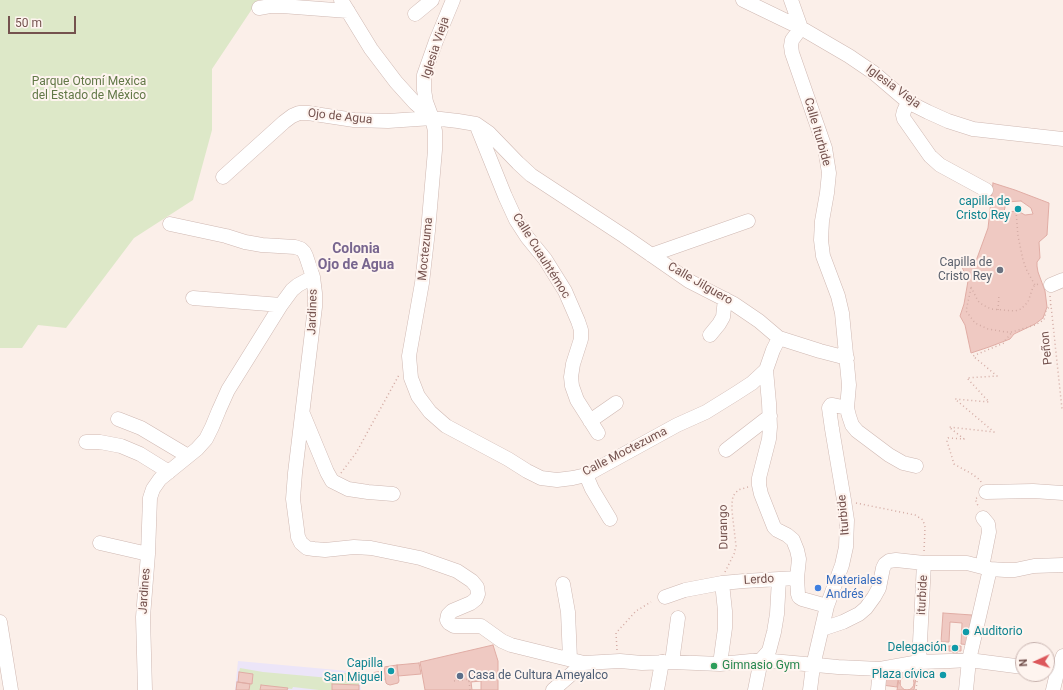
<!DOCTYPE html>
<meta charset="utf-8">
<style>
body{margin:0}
#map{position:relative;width:1063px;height:690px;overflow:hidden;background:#fbefe9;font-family:Roboto,sans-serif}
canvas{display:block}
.north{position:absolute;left:1015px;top:642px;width:40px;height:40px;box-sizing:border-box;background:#fef4ef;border:1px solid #c7b3af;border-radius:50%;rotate:267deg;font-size:11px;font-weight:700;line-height:16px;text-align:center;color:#74524e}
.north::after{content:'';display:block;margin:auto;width:14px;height:18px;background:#dc575b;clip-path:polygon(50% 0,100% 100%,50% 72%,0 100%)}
.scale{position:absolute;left:8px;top:16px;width:68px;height:18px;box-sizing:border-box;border:2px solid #74524e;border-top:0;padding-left:5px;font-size:12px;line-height:14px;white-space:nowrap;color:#74524e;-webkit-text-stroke:3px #fef4ef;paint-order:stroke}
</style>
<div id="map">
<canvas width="1063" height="690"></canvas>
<div class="north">N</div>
<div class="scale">50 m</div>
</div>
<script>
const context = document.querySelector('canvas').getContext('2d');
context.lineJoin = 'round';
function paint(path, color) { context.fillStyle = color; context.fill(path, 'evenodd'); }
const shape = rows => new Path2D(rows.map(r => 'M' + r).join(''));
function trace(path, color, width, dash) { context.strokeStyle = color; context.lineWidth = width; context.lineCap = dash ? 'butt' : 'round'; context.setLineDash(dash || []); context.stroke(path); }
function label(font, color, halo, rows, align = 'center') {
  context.font = font + ' Roboto,sans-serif'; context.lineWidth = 4; context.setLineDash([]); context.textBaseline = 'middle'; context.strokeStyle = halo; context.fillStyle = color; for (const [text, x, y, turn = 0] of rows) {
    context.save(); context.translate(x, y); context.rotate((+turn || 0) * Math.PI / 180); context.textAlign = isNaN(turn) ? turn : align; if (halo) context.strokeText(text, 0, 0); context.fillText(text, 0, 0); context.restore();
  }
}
const education = shape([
 [238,661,359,672,361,690,235,690]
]);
const green = shape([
 [0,0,258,0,212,69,212,130,193,200,134,238,66,328,38,325,22,348,0,348],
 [240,668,263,672,330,678,332,673,358,673,359,685,333,684,332,690,319,690,293,687,292,689,261,685,260,690,249,690,250,684,252,684,253,674,239,672]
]);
const building = shape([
 [993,183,1015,190,1049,203,1047,235,1039,242,1040,258,1037,262,1037,266,1038,272,1045,291,1047,307,1043,318,1035,324,1014,334,1010,339,989,347,971,353,965,325,960,316,964,304,968,281,962,267,976,261,988,228,993,183],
 [1021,201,1031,208,1033,214,1025,215,1018,211,1004,212,1006,202,1021,201],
 [943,613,972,615,970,645,961,644,962,623,950,622,949,642,941,642,943,613],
 [493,645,498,661,498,690,425,690,420,662,493,645],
 [949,646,961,646,961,651,957,651,957,654,953,653,953,651,949,651,949,646],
 [419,663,421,674,398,676,397,665,419,663],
 [397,665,399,681,398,683,390,685,387,684,386,683,384,667,397,665],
 [901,668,917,671,914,690,897,690,901,668],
 [884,670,899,672,897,687,882,685,884,670],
 [383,671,384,680,371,681,371,673,383,671],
 [239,672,253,674,252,684,238,682,239,672],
 '900 683a7 7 0 1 1 14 0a7 7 0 1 1-14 0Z',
 [481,681,481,690,472,690,471,682,481,681],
 [237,682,250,684,249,690,236,690,237,682],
 [332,684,359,685,359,690,332,690,332,684],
 [261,685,288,688,287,690,260,690,261,685]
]);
const path = shape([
 [1016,211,1018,236,1023,260,1027,271,1035,285],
 [971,287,978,301,983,305,991,309,1015,311,1021,309,1028,302,1033,287,1035,285,1039,284],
 [971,288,966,311,975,323,988,329,1006,332,1012,332,1035,325,1044,320,1046,311,1051,304],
 [1050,296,1062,409,1063,408],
 [998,310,999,294],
 [341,473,356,453,399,375],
 [981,482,980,480,972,474,954,464,947,441,948,438,964,439,949,427,994,432,955,399,989,402,967,378,997,376,973,356,1004,343,1006,339,1009,336,1012,332],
 [977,498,975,499,979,508],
 [856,503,915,515,923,520,925,527,924,552],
 [725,572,734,554,736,546,732,511,732,503,733,496,738,490,748,487],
 [617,650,616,633,636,611,651,602],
 [454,681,469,679,469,681],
 [470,690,469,681,480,680],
 [916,690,918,674]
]);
const minor = shape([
 [341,0,371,49,396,82,415,103,431,117],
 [453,0,436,41,424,75,424,90,426,102,432,118,435,131,435,150,428,231,422,283,409,356,411,378,418,396,430,412,446,426,508,459,527,471,541,478,557,480,573,478,586,475,677,425,706,412,735,394,752,383,766,370],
 [743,0,801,28,849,56,874,73,908,102,928,112,948,121,973,129,1063,139],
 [791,0,801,28],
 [259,8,270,6,282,6,348,11],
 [415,14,432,0],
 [801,28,792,40,791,46,792,53,825,148,829,173,827,193,822,221,821,240,823,256,838,296,842,313,849,385,847,408,849,416,852,425,857,431,889,455,903,463,916,466],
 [908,102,904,111,903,115,904,119,930,156,940,165,986,190],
 [476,124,505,196,516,220,527,237,545,259,565,291,578,321,581,330,581,339,573,364,571,377,572,386,577,400,598,433],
 [223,177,284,122,292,116,299,113,308,113,354,120,388,121,432,118,458,121,476,124,489,133,518,163,531,175,624,236,689,281,734,304,759,321,779,338,820,351,847,358],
 [170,224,226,236,245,242,262,245,295,247,301,249,304,252,306,256,313,277],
 [651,255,748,221],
 [1051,285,1063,280],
 [193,298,281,305],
 [710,335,719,324,723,317,725,299],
 [779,338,773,350,766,370,769,403,770,427,769,439,759,478,759,485,761,494,774,527,777,530,787,535,793,540,797,550,799,559,797,578,798,594,799,597,802,599,827,606],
 [303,414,327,472,332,481,348,489,368,492,393,494],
 [118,419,141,428,188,456],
 [590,421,616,403],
 [86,442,100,442,121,446,140,454,169,472],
 [726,450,770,416],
 [586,475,592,489,610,519],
 [986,492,1033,491,1063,493],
 [100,543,148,554],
 [982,567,989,532,988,524,983,518],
 [563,584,568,612,570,659],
 [665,597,685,590,722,583,744,581,797,578],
 [0,622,11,690],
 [822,629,843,622,859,614,866,608,874,597,879,588,883,568,885,564,889,561,896,560,924,563,967,563,990,569,1005,570,1015,570,1034,566,1063,565],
 [672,662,678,618],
 [919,662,924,563],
 [720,664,725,628,725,611,722,583],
 [145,690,143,617,148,554,150,498,153,489,160,479,197,449,206,439,212,427,219,410,228,390,281,305,292,290,298,285,313,277,315,293,315,307,295,473,293,499,298,537,301,543,307,548,314,549,325,550,354,547,371,548,420,558,457,571,472,581,477,587,478,594,476,599,471,603,452,611,448,615,447,620,449,623,454,626,481,626,502,641,511,645,584,663,620,661,642,663,672,662,720,664,761,660,838,667,880,669,919,662,950,661,969,660,1023,667],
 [553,690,584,663],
 [657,690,662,662],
 [755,690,761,660,769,651,774,632,777,614,779,579],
 [810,690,813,666,827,606,842,565,846,547,847,520,844,500,832,429,829,408,831,405,833,405,847,408],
 [878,690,880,669],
 [966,690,969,660,990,569],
 [1053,690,1057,673,1063,656]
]);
const markers = [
 [1018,209,4,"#0f9aa8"],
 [1000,270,4,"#6b7280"],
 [818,588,4,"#3f7fe0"],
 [966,632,4,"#0f9aa8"],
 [955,648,4,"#0f9aa8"],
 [714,666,4,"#2e9e5b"],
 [391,671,4,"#0f9aa8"],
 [943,675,4,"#0f9aa8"],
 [460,676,4,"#5c6f8a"]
];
const streetNames = [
 ["Iglesia Vieja",436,48,-72],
 ["Iglesia Vieja",893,87,36],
 ["Ojo de Agua",340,117,6],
 ["Calle Iturbide",817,132,74],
 ["Moctezuma",426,249,-84],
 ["Calle Cuauhtémoc",541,256,58],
 ["Calle Jilguero",700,284,30],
 ["Jardines",313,312,-88],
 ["Peñon",1047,348,-96],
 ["Calle Moctezuma",625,452,-27],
 ["Iturbide",844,515,-95],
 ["Durango",724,527,-91],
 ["Lerdo",759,580,-4],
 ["Jardines",145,591,-86],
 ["iturbide",923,595,-87]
];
const parkNames = [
 ["Parque Otomí Mexica",89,82],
 ["del Estado de México",89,96]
];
const cultureNames = [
 ["capilla de",1010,202],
 ["Cristo Rey",1010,216],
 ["Auditorio",974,632,"left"],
 ["Delegación",947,648],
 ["Capilla",383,664],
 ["San Miguel",383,678],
 ["Plaza cívica",935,675]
];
const worshipNames = [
 ["Capilla de",992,263],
 ["Cristo Rey",992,277]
];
const shopNames = [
 ["Materiales",826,581],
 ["Andrés",826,595]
];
const leisureNames = [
 ["Gimnasio Gym",722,666]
];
const serviceNames = [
 ["Casa de Cultura Ameyalco",468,676]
];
const quarterNames = [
 ["Colonia",356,249],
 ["Ojo de Agua",356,265]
];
paint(education, '#ece5f8');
paint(green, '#dde8c8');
paint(building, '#efc9c2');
trace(building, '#e0aca4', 1);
trace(minor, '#cfb8b2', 15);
trace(path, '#d4aca5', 1.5, [1, 3]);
trace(minor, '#fff', 14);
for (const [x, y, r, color] of markers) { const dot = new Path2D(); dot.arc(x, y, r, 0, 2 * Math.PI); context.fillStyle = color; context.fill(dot); trace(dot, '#fef4ef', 1.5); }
label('12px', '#74524e', '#fef4ef', streetNames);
label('12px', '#627847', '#fef4ef', parkNames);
label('12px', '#0d838f', '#fef4ef', cultureNames, 'right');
label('12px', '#5b616d', '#fef4ef', worshipNames, 'right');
label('12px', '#366cbe', '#fef4ef', shopNames, 'left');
label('12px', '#27864d', '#fef4ef', leisureNames, 'left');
label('12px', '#4e5e75', '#fef4ef', serviceNames, 'left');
label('bold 14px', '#78668f', '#fef4ef', quarterNames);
</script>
